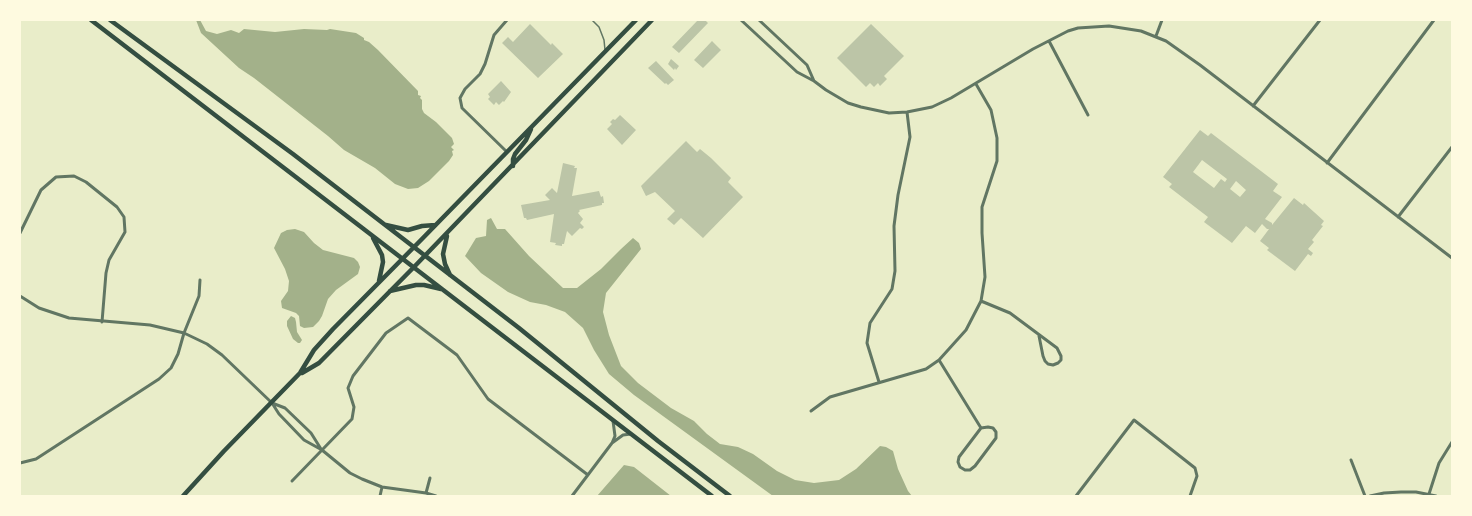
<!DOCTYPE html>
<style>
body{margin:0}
#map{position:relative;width:1472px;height:516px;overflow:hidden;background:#e9edc9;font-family:"Asap Condensed",sans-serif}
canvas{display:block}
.frame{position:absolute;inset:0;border:21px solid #fefae0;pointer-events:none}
</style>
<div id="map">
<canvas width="1472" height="516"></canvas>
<div class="frame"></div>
</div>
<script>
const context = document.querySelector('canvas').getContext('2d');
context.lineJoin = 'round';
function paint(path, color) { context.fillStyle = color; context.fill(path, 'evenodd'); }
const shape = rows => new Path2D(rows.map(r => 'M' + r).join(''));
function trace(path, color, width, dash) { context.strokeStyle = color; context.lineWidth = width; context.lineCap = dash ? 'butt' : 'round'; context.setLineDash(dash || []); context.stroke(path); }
const water = shape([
 [196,20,200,20,206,31,217,34,231,30,239,33,244,29,275,32,304,29,327,30,330,29,356,33,364,38,364,40,369,42,378,50,418,91,418,95,421,96,420,98,422,100,422,109,424,113,436,122,452,138,454,144,451,147,454,150,452,151,453,155,449,161,429,181,418,188,408,189,395,184,375,168,344,150,328,136,254,78,239,68,201,33],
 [491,218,497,229,505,229,529,256,563,288,577,288,601,269,621,249,633,238,639,243,641,249,606,293,603,312,609,335,621,366,638,383,671,408,694,421,707,434,720,444,738,447,753,454,777,471,795,480,814,483,839,480,856,469,880,446,886,447,893,451,898,469,908,491,912,496,773,496,634,395,609,374,594,350,583,328,565,312,546,305,530,302,508,292,481,273,465,256,476,238,486,236,487,220],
 [295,229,304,232,314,243,323,250,354,258,358,262,360,267,358,274,336,290,328,299,322,316,319,321,313,327,304,328,300,326,299,316,296,313,282,308,281,301,288,291,289,281,285,269,274,248,281,233,287,230],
 [291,316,295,318,296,322,297,332,302,340,300,343,298,343,293,339,287,326,287,321],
 [624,465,634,467,671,496,597,496]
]);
const building = shape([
 [698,20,705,20,708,23,679,53,672,47],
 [530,24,551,45,552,43,563,54,538,78,502,43,508,37,513,42],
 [871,24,904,56,884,76,887,79,880,86,878,83,874,87,870,83,866,87,837,58],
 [712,41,721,50,703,68,694,60],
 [671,59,679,66,676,70,675,68,674,70,668,64],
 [656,61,674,80,668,85,666,83,665,84,648,68],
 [501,81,511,92,504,102,503,101,499,105,496,102,494,105,488,99,490,97,488,94],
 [620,115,636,130,622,145,607,129,612,124,610,122,613,119,615,120],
 [1200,130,1208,136,1211,133,1278,184,1273,191,1282,197,1265,219,1272,223,1272,225,1294,198,1303,205,1304,203,1324,221,1321,225,1323,226,1312,240,1314,242,1308,249,1313,253,1311,256,1308,254,1295,271,1267,250,1269,248,1260,241,1269,229,1267,229,1262,224,1255,233,1246,226,1232,243,1204,222,1208,217,1169,187,1172,184,1163,177],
 [1202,160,1227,179,1225,182,1221,179,1214,188,1193,172],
 [1236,181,1246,190,1240,197,1230,189],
 [686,141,697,152,700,149,711,158,731,178,728,182,743,197,703,238,681,218,674,225,667,219,675,211,655,192,646,196,641,186],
 [563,163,575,166,574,168,577,168,572,196,599,191,601,197,603,196,604,203,602,203,602,205,579,210,580,211,578,213,583,219,580,223,584,227,582,229,580,228,572,236,567,231,564,244,562,244,562,246,555,245,556,243,550,242,554,214,527,220,526,218,524,218,521,205,550,200,545,195,552,188,557,193]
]);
const service = shape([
 [592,20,599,27,604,40,605,50]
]);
const minor = shape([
 [507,20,494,35,485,64,480,74,465,89,460,98,462,108,507,152],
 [741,20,797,72,814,81,826,90,848,103,861,107,889,113,907,112,932,107,951,98,1033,49,1068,31,1078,28,1109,26,1141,31,1166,41,1200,65,1452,258],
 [759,20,807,65,814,81],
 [1156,36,1162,20],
 [1049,41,1088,115],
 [1253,106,1320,20],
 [1327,163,1434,20],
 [1398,217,1452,147],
 [20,233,41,190,56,177,74,176,86,182,117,207,124,217,125,232,109,260,106,273,102,322],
 [20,296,39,308,69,318,150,325,184,333,207,344,222,355,272,403,279,414,304,440,322,450,350,473,362,479,382,487,426,493,436,496],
 [981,301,1010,313,1057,348,1061,356,1061,360,1058,363,1053,365,1048,364,1045,361,1043,356,1039,336],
 [939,360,981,428,959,457,958,462,960,467,965,470,970,470,975,466,996,438,996,432,993,428,988,427,981,428],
 [879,382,867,343,870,323,892,289,895,271,894,226,898,195,910,137,907,112],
 [272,403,285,408,311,433,321,449],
 [811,411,830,397,926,369,939,360,966,330,981,301,985,277,982,233,982,207,997,161,997,138,991,110,976,84],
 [612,443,615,436,613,421],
 [1351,460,1365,496],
 [20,463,36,459,159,379,171,368,178,354,184,333,199,296,200,280],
 [292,481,352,419,354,407,348,388,353,376,386,333,408,318,457,355,488,399,588,475],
 [426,493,430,478],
 [1429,494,1439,463,1452,442],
 [380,496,382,487],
 [572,496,612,443,623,435,631,434],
 [1076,496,1134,420,1195,468,1197,476,1190,496],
 [1370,496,1384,493,1401,492,1416,492,1436,496]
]);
const primary = shape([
 [91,20,712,496],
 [110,20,293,154,519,328,658,441,730,496],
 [513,166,513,159,515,154,526,140,531,129],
 [386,225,408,230,422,226,435,225],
 [447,236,443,254,445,264,450,275],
 [373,238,382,255,383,262,379,281],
 [390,291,416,285,424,285,441,289],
 [302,373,319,363,414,267,652,20],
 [183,496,224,451,300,373,314,350,333,329,420,241,636,20]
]);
paint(water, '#a3b18a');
paint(building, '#bcc5a7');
trace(service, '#617663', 1.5);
trace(minor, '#617663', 3);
trace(primary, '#344e41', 4.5);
</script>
